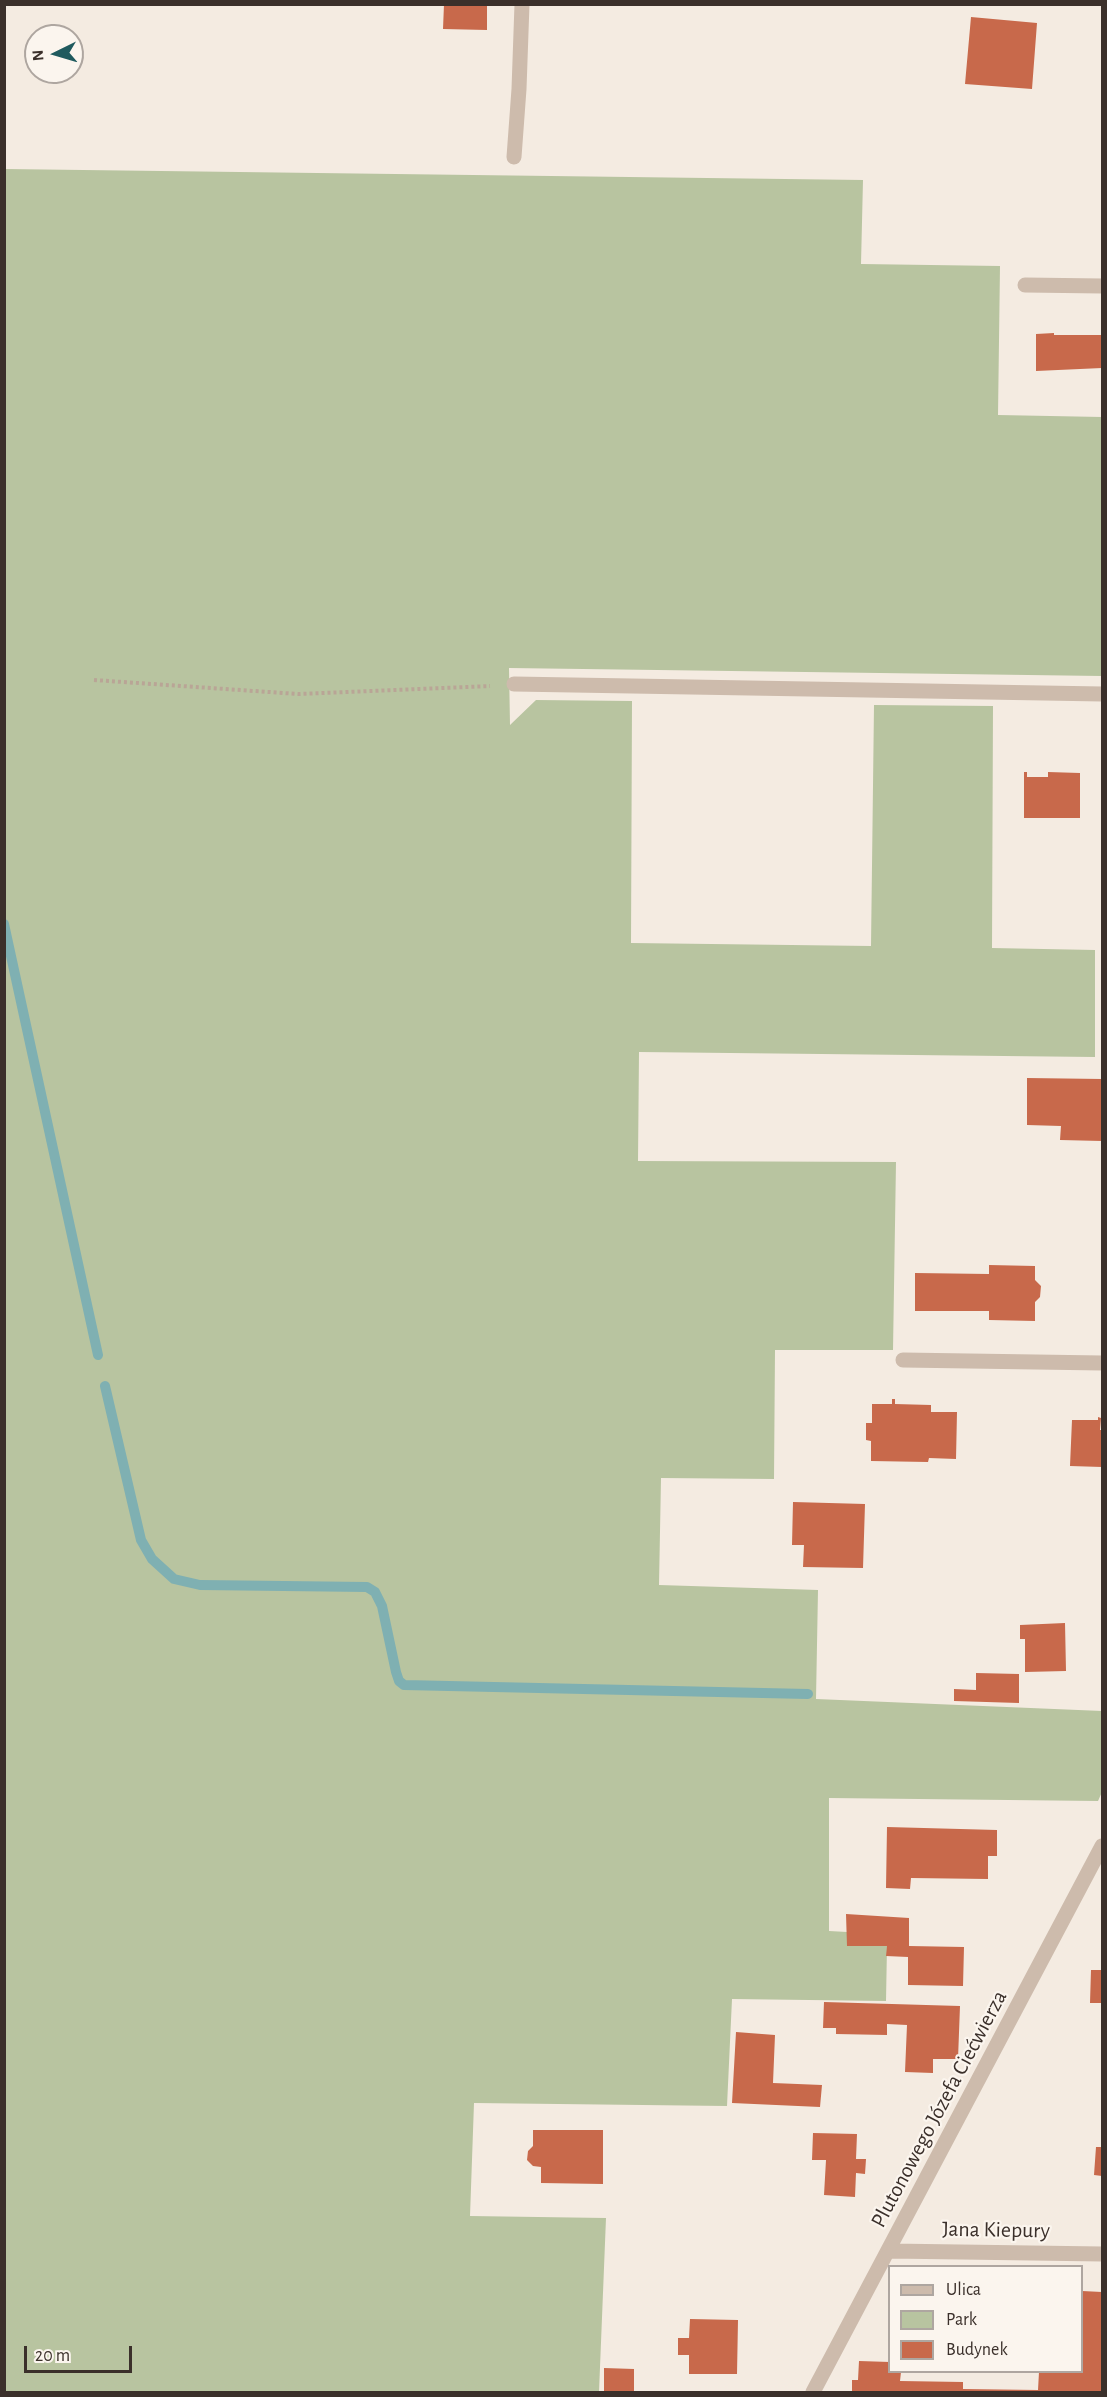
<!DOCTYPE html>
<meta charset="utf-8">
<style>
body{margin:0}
#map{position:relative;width:1107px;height:2397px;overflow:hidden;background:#f4ebe1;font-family:"Alegreya Sans",sans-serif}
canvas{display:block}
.frame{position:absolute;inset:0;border:6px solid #3b302b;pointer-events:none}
.legend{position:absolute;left:888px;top:2265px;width:195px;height:108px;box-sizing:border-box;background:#fbf5ee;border:2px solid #aea6a0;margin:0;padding:8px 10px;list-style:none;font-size:18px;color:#3b302b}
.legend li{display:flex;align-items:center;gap:12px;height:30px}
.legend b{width:30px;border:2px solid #aea6a0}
.north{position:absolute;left:24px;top:24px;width:60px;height:60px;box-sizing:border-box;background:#fbf5ee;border:2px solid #aea6a0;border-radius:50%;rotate:265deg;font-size:16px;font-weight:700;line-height:24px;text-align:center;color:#3b302b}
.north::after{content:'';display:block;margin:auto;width:21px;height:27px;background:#1f5a5e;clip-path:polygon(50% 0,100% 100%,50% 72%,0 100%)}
.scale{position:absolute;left:24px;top:2346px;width:108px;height:27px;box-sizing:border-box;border:3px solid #3b302b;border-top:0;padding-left:8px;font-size:18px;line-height:21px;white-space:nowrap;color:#3b302b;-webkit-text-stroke:4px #fbf5ee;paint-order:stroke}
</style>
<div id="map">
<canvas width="1107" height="2397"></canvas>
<div class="frame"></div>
<ul class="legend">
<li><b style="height:8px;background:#cdbbac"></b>Ulica</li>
<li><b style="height:16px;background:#b8c4a0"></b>Park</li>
<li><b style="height:16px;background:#c8694b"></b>Budynek</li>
</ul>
<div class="north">N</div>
<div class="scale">20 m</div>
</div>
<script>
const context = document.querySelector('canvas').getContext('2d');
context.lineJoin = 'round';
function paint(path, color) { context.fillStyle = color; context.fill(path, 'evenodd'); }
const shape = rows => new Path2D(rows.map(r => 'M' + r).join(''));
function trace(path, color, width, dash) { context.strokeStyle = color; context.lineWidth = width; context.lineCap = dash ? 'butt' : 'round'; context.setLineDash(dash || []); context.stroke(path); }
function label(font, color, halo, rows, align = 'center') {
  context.font = font + ' "Alegreya Sans",sans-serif'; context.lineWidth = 4.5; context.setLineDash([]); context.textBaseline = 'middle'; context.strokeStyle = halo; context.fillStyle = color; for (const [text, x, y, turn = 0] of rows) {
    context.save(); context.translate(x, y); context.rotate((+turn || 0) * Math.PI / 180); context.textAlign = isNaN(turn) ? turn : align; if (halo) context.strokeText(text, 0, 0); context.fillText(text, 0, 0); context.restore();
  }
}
const green = shape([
 [5,169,863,180,861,264,1000,266,998,415,1102,417,1102,676,509,668,510,725,536,700,632,701,631,943,871,946,874,705,993,706,992,948,1095,950,1095,1057,639,1052,638,1161,896,1162,893,1350,775,1350,774,1479,661,1478,659,1585,818,1590,816,1699,1102,1711,1102,1792,1098,1801,829,1798,829,1931,847,1932,847,1946,887,1946,886,2001,732,1999,727,2106,474,2103,470,2216,606,2218,599,2392,5,2392]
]);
const stream = shape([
 [4,924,98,1355],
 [105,1386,141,1540,152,1559,174,1579,200,1585,367,1587,375,1592,382,1606,396,1672,399,1681,404,1685,808,1694]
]);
const building = shape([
 [444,4,487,4,487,30,443,29],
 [971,17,1037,23,1032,89,965,84],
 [1054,333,1054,335,1102,335,1102,368,1036,371,1036,334],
 [1024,772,1027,772,1027,777,1048,777,1048,772,1080,773,1080,818,1024,818],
 [1027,1078,1102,1079,1102,1141,1060,1140,1061,1126,1027,1125],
 [989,1265,1035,1266,1035,1280,1041,1286,1040,1297,1035,1302,1035,1321,989,1320,989,1311,915,1311,915,1273,989,1274],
 [892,1399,895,1399,895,1404,931,1405,931,1412,957,1412,956,1459,929,1458,928,1462,871,1461,871,1441,866,1440,866,1423,872,1423,872,1404,892,1404],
 [1098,1417,1101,1418,1100,1430,1102,1430,1102,1467,1070,1466,1072,1420,1098,1420],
 [793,1502,865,1504,863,1568,803,1567,804,1545,792,1545],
 [1065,1623,1066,1671,1025,1672,1025,1639,1020,1639,1020,1625],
 [976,1673,1019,1674,1019,1703,954,1701,954,1689,976,1690],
 [887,1827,997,1830,997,1856,988,1856,988,1879,911,1878,910,1889,886,1888],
 [846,1914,909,1918,909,1946,964,1947,963,1986,908,1985,908,1957,886,1956,887,1946,847,1946],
 [1091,1970,1102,1970,1102,2003,1090,2003],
 [824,2002,960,2006,958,2059,933,2059,933,2073,905,2072,907,2025,887,2024,887,2035,836,2034,836,2028,823,2028],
 [736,2032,775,2035,773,2083,822,2085,820,2107,732,2103],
 [533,2130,603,2130,603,2184,541,2183,541,2167,533,2166,527,2160,528,2151,533,2146],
 [813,2133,857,2134,856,2159,866,2159,865,2174,856,2173,855,2197,824,2195,826,2160,812,2160],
 [1096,2147,1102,2147,1102,2176,1094,2175],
 [1082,2291,1102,2292,1102,2392,852,2392,852,2380,858,2380,859,2361,890,2362,890,2372,901,2372,900,2381,963,2382,963,2389,1038,2390,1039,2372,1082,2372],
 [690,2319,738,2320,737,2374,689,2374,689,2355,678,2355,678,2338,689,2338],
 [604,2368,634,2369,634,2392,604,2392]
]);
const path = shape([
 [94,680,298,694,490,686]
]);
const minor = shape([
 [514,157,519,89,522,4],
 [1025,285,1102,286],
 [514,684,1102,694],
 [903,1360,1102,1363],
 [890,2251,1102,2254],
 [813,2392,1102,1846]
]);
const streetNames = [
 ["Plutonowego Józefa Ciećwierza",939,2109,-62],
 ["Jana Kiepury",996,2230,1]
];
paint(green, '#b8c4a0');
trace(stream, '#7fb0b2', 10);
paint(building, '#c8694b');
trace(path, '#b9a596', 4, [3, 3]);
trace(minor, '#cdbbac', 15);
label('22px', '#3b302b', '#fbf5ee', streetNames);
</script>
